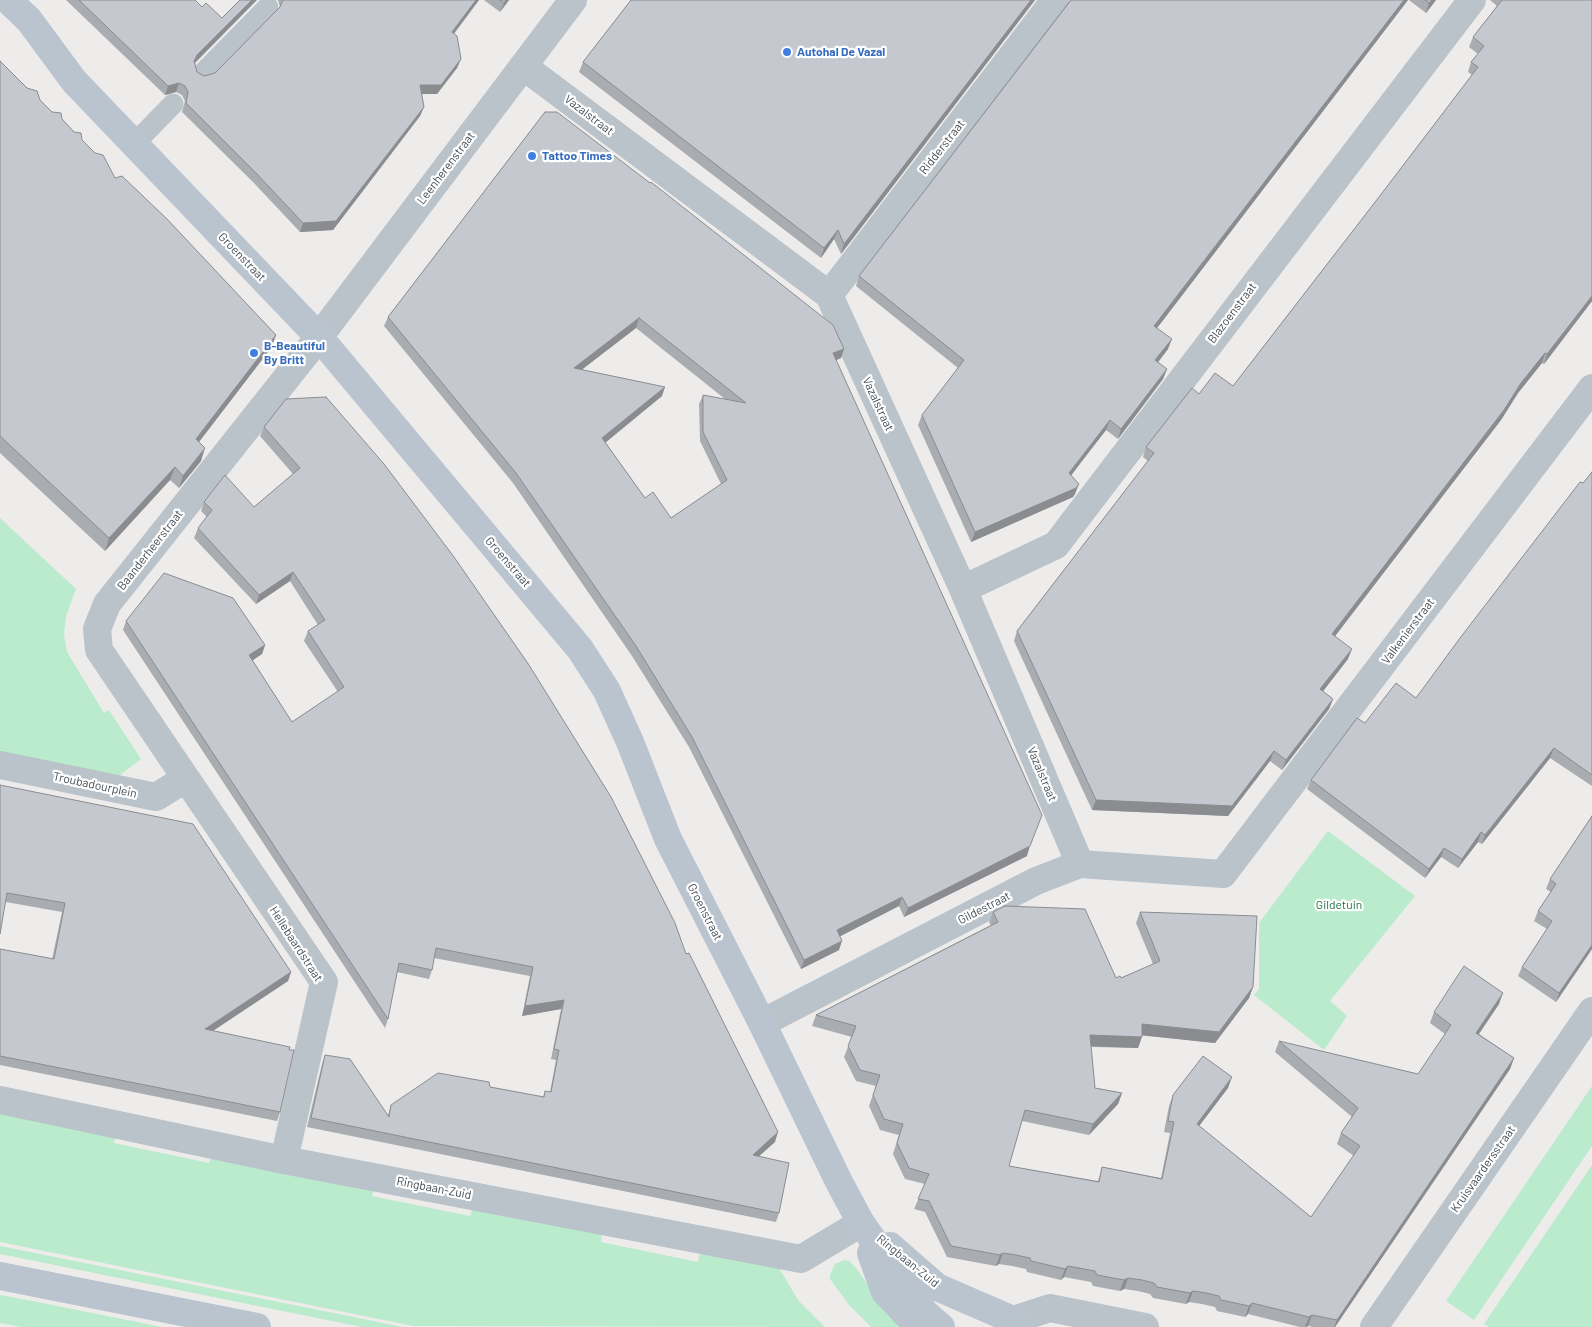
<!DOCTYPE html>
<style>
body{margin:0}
canvas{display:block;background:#eeebeb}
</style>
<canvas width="1592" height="1327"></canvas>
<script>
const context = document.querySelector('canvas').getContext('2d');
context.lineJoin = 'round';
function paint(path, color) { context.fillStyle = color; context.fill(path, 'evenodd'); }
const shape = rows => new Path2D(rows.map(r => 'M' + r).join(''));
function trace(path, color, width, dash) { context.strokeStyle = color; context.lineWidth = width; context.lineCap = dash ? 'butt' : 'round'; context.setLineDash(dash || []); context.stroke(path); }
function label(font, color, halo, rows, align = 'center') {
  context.font = font + ' Barlow,sans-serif'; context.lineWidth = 4.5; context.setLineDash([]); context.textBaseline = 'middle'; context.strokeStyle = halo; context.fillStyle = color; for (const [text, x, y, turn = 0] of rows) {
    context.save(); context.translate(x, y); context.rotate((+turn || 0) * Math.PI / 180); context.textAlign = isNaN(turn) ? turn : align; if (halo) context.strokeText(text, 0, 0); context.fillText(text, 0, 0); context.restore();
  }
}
const green = shape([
 [0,518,76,589,66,616,64,635,67,652,104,713,109,710,141,759,119,776,0,752],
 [1328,831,1415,896,1330,1001,1347,1016,1324,1050,1254,995,1259,989,1259,923],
 [1592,1086,1592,1146,1474,1320,1446,1301],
 [0,1110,116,1134,114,1143,209,1163,212,1154,374,1187,372,1196,470,1216,473,1207,602,1233,601,1242,698,1262,700,1253,779,1268,798,1300,825,1327,413,1326,0,1242],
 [1592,1165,1592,1327,1489,1327,1484,1324],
 [0,1246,403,1327,362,1327,0,1254],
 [844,1260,849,1261,856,1268,875,1295,903,1327,871,1327,849,1305,830,1279,830,1275,835,1264],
 [0,1295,38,1302,162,1327,21,1327,0,1323]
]);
const lane = shape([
 [203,73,268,7],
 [133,145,173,104]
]);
const street = shape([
 [523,66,829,295,963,589,1080,864],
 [829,295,1055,0],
 [963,589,1056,545,1472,0],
 [0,765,156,797,185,779],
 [762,1023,1036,881,1080,864,1223,874,1592,388],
 [0,1100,284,1160,801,1259,861,1223],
 [284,1160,324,982,99,650,97,629,107,604,319,337,573,0],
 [1013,1320,1050,1308,1145,1327],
 [1374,1327,1592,1011]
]);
const secondary = shape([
 [8,0,29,20,74,81,319,337,580,649,607,691,630,742,668,839,762,1023,839,1182,861,1223,925,1313,941,1327],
 [890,1246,937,1287,1013,1320,1020,1327],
 [871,1253,885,1292,917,1325],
 [0,1276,257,1327]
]);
const wall = shape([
 [66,0,195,0,195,63,197,72,204,76,215,73,280,7,278,0,479,0,454,34,461,59,457,68,437,94,422,94,424,107,420,116,333,230,300,232,253,182,182,112,185,101,182,95,176,92,165,95],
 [484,0,509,0,500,12],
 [631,0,1035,0,841,254,834,239,821,258,579,72,583,62],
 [1070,0,1408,0,1157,328,1168,349,1158,362,1167,369,1163,379,1118,439,1106,430,1082,461,1071,476,1075,494,1073,497,971,542,918,425,922,415,958,368,856,286,859,276],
 [1409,0,1436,0,1426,13],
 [1490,0,1592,0,1592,301,1544,364,1542,363,1518,393,1501,420,1335,636,1348,659,1323,691,1333,699,1329,709,1282,770,1270,761,1228,816,1092,810,1014,641,1017,631,1148,461,1143,457,1146,447,1199,394,1233,386,1379,197,1472,75,1468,72,1471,62,1478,54,1469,47,1473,37,1497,6],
 [0,61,52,112,62,119,115,178,276,335,271,348,199,442,201,461,179,488,170,480,105,551,0,453],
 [545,112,841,358,836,360,1027,856,904,917,899,906,840,936,839,950,801,969,689,747,632,656,513,483,384,326,388,317],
 [636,328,725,399,703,395,699,404,700,441,721,484,671,518,645,498,605,442,662,396,581,370],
 [286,399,686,954,775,1142,758,1157,779,1213,776,1222,307,1127,322,1064,325,1055,388,1115,391,1105,490,1087,543,1097,545,1091,550,1092,556,1060,551,1059,561,1009,522,1016,530,976,434,958,432,970,429,979,397,972,388,1019,385,1028,123,630,126,621,265,645,262,654,252,660,292,722,338,692,304,641,308,631,318,625,290,581,256,604,194,538,198,528,207,517,201,511,204,502,254,507,293,474,260,436,264,427],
 [1592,472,1592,786,1550,758,1482,844,1478,842,1458,868,1441,857,1425,878,1307,789,1311,780,1365,723,1416,698],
 [0,785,291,972,288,981,213,1031,280,1112,277,1121,0,1065,0,949,52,959,62,912,6,902],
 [1592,816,1592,949,1556,1002,1518,976,1522,967,1547,929,1534,921,1538,911,1551,892,1546,889,1550,879],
 [993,912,1116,978,1121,978,1153,964,1136,923,1140,912,1253,987,1249,998,1215,1043,1142,1035,1138,1048,1091,1047,1095,1088,1122,1093,1118,1104,1089,1135,1022,1121,1009,1166,1098,1181,1102,1167,1161,1178,1170,1133,1164,1132,1169,1106,1173,1095,1228,1088,1199,1126,1311,1217,1354,1156,1337,1144,1341,1133,1352,1117,1275,1052,1279,1041,1418,1074,1445,1034,1430,1023,1434,1012,1499,1004,1479,1034,1514,1058,1510,1069,1335,1327,1314,1327,1308,1326,1307,1327,1300,1327,1248,1314,1245,1317,1217,1311,1215,1307,1202,1304,1189,1302,1186,1304,1153,1298,1150,1294,1138,1291,1124,1289,1120,1291,1093,1286,1091,1282,1064,1277,1061,1280,1027,1272,1026,1269,1012,1266,999,1264,996,1266,947,1257,925,1212,914,1209,925,1184,905,1179,893,1154,899,1135,880,1130,869,1106,876,1086,856,1081,844,1057,852,1037,812,1026,816,1015,991,925,989,923]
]);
const shadedWall = shape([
 [252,0,257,0,194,64,194,61,197,55],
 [476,0,479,0,448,41,452,32],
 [506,0,509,0,500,12,504,3],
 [1031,0,1035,0,841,254,844,244],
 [1404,0,1408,0,1151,336,1154,326],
 [1432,0,1436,0,1426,13,1429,3],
 [461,59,457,68,437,94,417,94,420,85],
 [179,83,176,92,165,95,168,86],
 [424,107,420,116,333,230,300,232,303,223],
 [838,230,834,239,821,258,824,248],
 [1592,296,1592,301,1544,364,1547,354],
 [639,318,636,328,571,378,574,368],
 [276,335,271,348,192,451,196,439],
 [1172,339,1168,349,1152,370,1155,360],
 [844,349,841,358,830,363,833,353],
 [1545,353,1542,363,1518,393,1501,420,1329,644,1332,634,1521,383],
 [1167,369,1163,379,1118,439,1121,429],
 [665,387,662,396,599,448,602,438],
 [1110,420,1106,430,1065,483,1069,473],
 [205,448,201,461,179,488,183,476],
 [175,467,170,480,105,551,109,538],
 [1079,484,1075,494,1073,497,971,542,975,532],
 [293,572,290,581,256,604,259,595],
 [265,645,262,654,246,665,249,655],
 [1352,649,1348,659,1317,699,1320,689],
 [1333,699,1329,709,1282,770,1286,760],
 [1554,748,1550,758,1482,844,1485,835],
 [1274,751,1270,761,1228,816,1092,810,1096,800],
 [1481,832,1478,842,1458,868,1462,859],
 [1030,846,1027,856,904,917,908,908],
 [1444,848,1441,857,1425,878,1429,869],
 [902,897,899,906,833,940,837,930],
 [842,941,839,950,801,969,804,960],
 [1592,945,1592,949,1556,1002,1559,993],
 [291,972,288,981,202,1038,205,1029],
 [1253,987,1249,998,1215,1043,1138,1035,1142,1024],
 [1503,993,1499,1004,1472,1044,1476,1033],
 [564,1000,561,1009,522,1016,525,1006],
 [1090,1035,1142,1037,1138,1048,1086,1046],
 [1514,1058,1510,1069,1335,1327,1334,1327,1337,1320],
 [1232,1077,1228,1088,1193,1134,1197,1124],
 [1122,1093,1118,1104,1089,1135,1093,1124],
 [778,1132,775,1142,749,1165,753,1155],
 [1003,1253,999,1264,996,1266,1000,1255],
 [1068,1266,1064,1277,1061,1280,1065,1269],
 [1128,1278,1124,1289,1120,1291,1124,1280],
 [1193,1291,1189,1302,1186,1304,1190,1293],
 [1252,1303,1248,1314,1245,1317,1249,1306],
 [1312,1315,1308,1326,1305,1327,1309,1317]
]);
const building = shape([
 [79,0,195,0,202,7,206,3,222,18,240,0,252,0,197,55,194,61,197,72,204,76,215,73,280,7,283,0,476,0,452,32,457,36,461,59,441,85,420,85,424,107,336,221,303,223,256,173,186,103,188,92,185,86,179,83,168,86,79,0],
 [500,0,506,0,504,3,500,0],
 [631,0,1031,0,844,244,838,230,824,248,583,62,631,0],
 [1071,0,1404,0,1154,326,1172,339,1155,360,1167,369,1121,429,1110,420,1086,451,1069,473,1079,484,1076,488,975,532,922,415,964,360,859,276,1071,0],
 [1425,0,1432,0,1429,3,1425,0],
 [1502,0,1592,0,1592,296,1547,354,1545,353,1521,383,1504,410,1332,634,1352,649,1320,689,1333,699,1286,760,1274,751,1232,806,1096,800,1017,631,1154,453,1146,447,1192,388,1199,394,1215,373,1233,386,1379,197,1478,67,1471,62,1484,46,1473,37,1502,0],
 [0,61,27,88,37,91,40,100,52,112,61,113,62,119,74,132,81,133,82,140,95,153,103,155,115,178,122,176,167,219,276,335,196,439,205,448,183,476,175,467,109,538,0,436,0,61],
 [545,112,557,112,650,183,651,182,833,325,844,349,833,353,1042,815,1030,846,908,908,902,897,837,930,842,941,804,960,692,737,636,646,516,473,388,317,545,112],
 [639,318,746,403,703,395,703,432,727,480,671,518,653,492,645,498,602,438,665,387,574,368,639,318],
 [326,397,384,464,454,557,529,665,611,797,675,923,686,954,689,953,778,1132,753,1155,789,1163,779,1213,311,1118,325,1055,350,1059,389,1117,391,1105,438,1073,489,1082,490,1087,544,1097,545,1091,551,1092,559,1050,554,1049,564,1000,525,1006,533,967,436,948,432,970,399,963,388,1019,126,621,164,573,233,598,265,645,249,655,292,722,344,687,308,631,325,620,293,572,259,595,198,528,212,510,204,502,225,475,254,507,300,468,264,427,286,399,326,397],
 [1592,472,1592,775,1554,748,1485,835,1481,832,1462,859,1444,848,1429,869,1311,780,1357,718,1365,723,1396,683,1416,698,1460,638,1580,482,1583,483,1592,472],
 [0,785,193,824,291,972,205,1029,290,1047,289,1050,294,1050,280,1112,0,1056,0,949,54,959,65,903,7,893,0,934,0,785],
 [1592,816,1592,945,1559,993,1522,967,1552,921,1538,911,1556,884,1550,879,1592,816],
 [1005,906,1085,909,1116,978,1120,976,1121,978,1160,961,1140,912,1257,916,1253,987,1219,1032,1142,1024,1142,1037,1090,1035,1095,1088,1122,1093,1093,1124,1025,1110,1009,1166,1099,1182,1102,1167,1162,1179,1174,1122,1168,1121,1173,1095,1203,1056,1232,1077,1197,1124,1311,1217,1360,1146,1341,1133,1358,1108,1279,1041,1418,1074,1451,1025,1434,1012,1464,966,1503,993,1476,1033,1514,1058,1337,1320,1312,1315,1309,1317,1252,1303,1249,1306,1221,1300,1219,1296,1206,1293,1193,1291,1190,1293,1157,1287,1154,1283,1142,1280,1128,1278,1124,1280,1097,1275,1095,1271,1068,1266,1065,1269,1031,1261,1030,1258,1016,1255,1003,1253,1000,1255,951,1246,929,1201,918,1199,929,1174,909,1168,897,1143,903,1124,884,1119,873,1095,880,1075,860,1070,848,1046,856,1026,816,1015,998,922,993,912,1005,906]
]);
const markers = [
 [787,52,5,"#3f7fe0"],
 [532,156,5,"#3f7fe0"],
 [254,353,5,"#3f7fe0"]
];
const shopNames = [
 ["Autohal De Vazal",797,52],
 ["Tattoo Times",542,156],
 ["B-Beautiful",264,346],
 ["By Britt",264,360]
];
const streetNames = [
 ["Vazalstraat",589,115,37],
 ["Ridderstraat",942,147,-52],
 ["Leenherenstraat",446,168,-53],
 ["Groenstraat",242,257,46],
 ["Blazoenstraat",1232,313,-53],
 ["Vazalstraat",878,404,65],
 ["Baanderheerstraat",150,550,-52],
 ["Groenstraat",508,562,49],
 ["Valkenierstraat",1408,631,-53],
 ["Vazalstraat",1042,774,67],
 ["Troubadourplein",95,785,12],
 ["Gildestraat",984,908,-27],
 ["Groenstraat",705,912,63],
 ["Hellebaardstraat",296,944,57],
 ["Kruisvaardersstraat",1483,1169,-55],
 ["Ringbaan-Zuid",434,1188,11],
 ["Ringbaan-Zuid",908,1261,39]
];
const parkNames = [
 ["Gildetuin",1339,905]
];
paint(green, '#baebcc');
trace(lane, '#bac3ca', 21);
trace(street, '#bac3ca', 28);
trace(secondary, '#b9c4cf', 28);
paint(wall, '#a9acb1');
paint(shadedWall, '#8a8c90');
paint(building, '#c5c8ce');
trace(building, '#8a8c90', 1);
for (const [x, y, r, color] of markers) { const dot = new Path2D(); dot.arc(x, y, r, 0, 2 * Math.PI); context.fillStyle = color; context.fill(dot); trace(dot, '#fff', 2); }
label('bold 12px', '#366cbe', '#fff', shopNames, 'left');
label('12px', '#454f58', '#fff', streetNames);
label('12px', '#1b7445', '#fff', parkNames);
</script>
